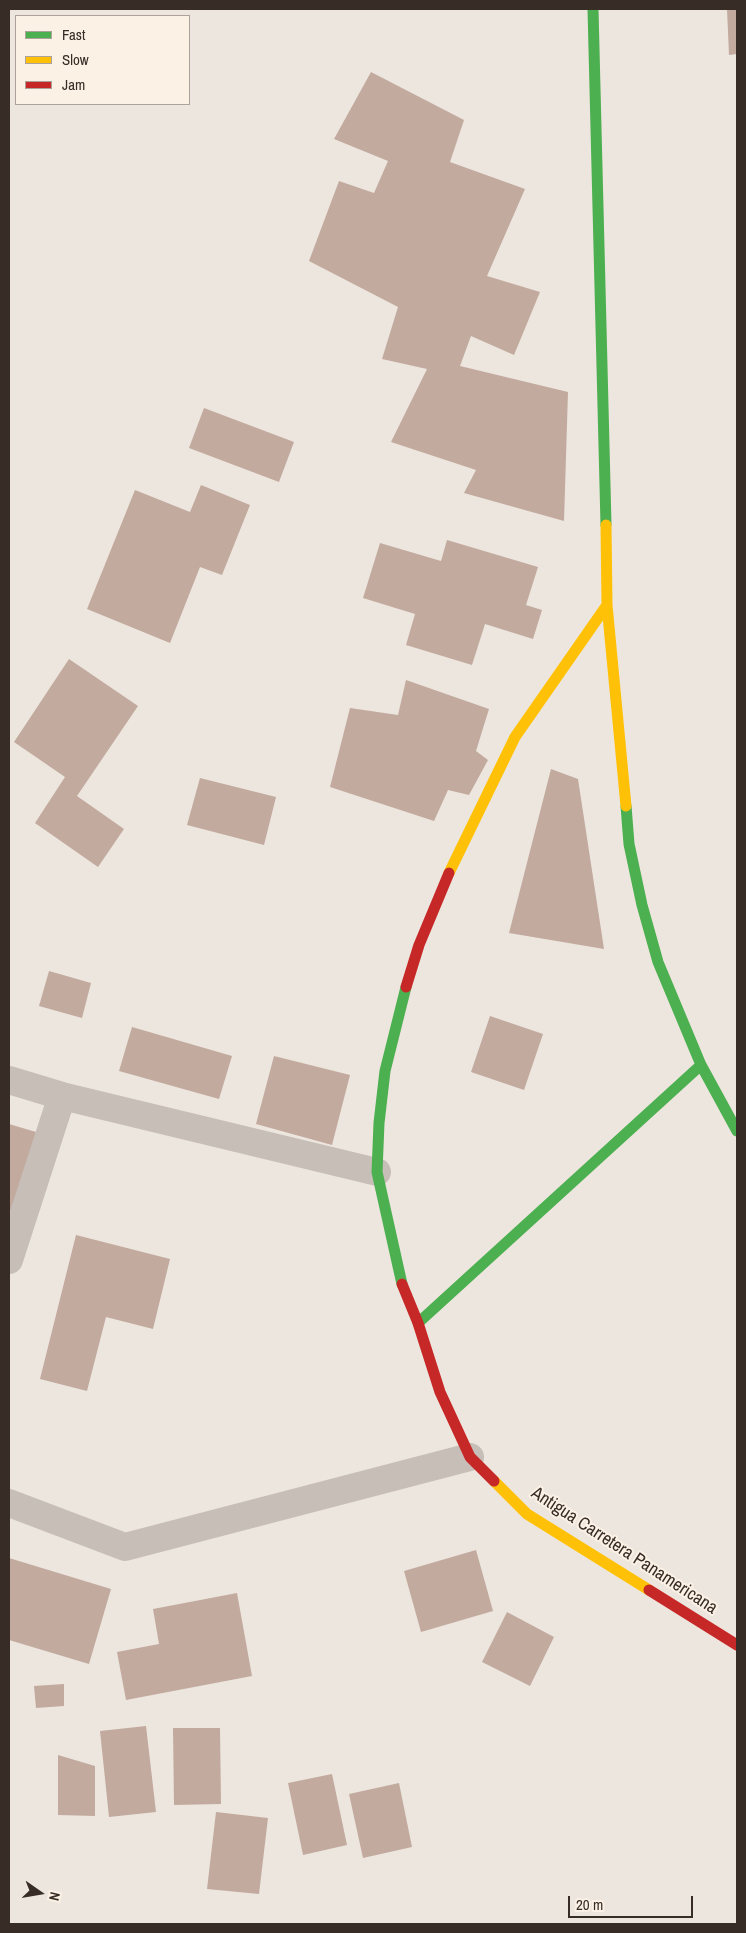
<!DOCTYPE html>
<style>
body{margin:0}
#map{position:relative;width:746px;height:1933px;overflow:hidden;background:#ede6de;font-family:"Archivo Narrow",sans-serif}
canvas{display:block}
.frame{position:absolute;inset:0;border:10px solid #372c26;pointer-events:none}
.legend{position:absolute;left:15px;top:15px;width:175px;height:90px;box-sizing:border-box;background:#fbf1e5;border:1px solid #ada299;margin:0;padding:6px 9px;list-style:none;font-size:15px;color:#372c26}
.legend li{display:flex;align-items:center;gap:10px;height:25px}
.legend b{width:25px;border:1px solid #ada299}
.north{position:absolute;left:15px;top:1868px;width:50px;height:50px;-webkit-text-stroke:4px #fbf1e5;paint-order:stroke;rotate:103deg;font-size:14px;font-weight:700;line-height:20px;text-align:center;color:#372c26}
.north::after{content:'';display:block;margin:auto;width:18px;height:22px;background:#372c26;clip-path:polygon(50% 0,100% 100%,50% 72%,0 100%)}
.scale{position:absolute;left:568px;top:1896px;width:125px;height:22px;box-sizing:border-box;border:2px solid #372c26;border-top:0;padding-left:6px;font-size:15px;line-height:18px;white-space:nowrap;color:#372c26;-webkit-text-stroke:4px #fbf1e5;paint-order:stroke}
</style>
<div id="map">
<canvas width="746" height="1933"></canvas>
<div class="frame"></div>
<ul class="legend">
<li><b style="height:6px;background:#4caf50"></b>Fast</li>
<li><b style="height:6px;background:#ffc107"></b>Slow</li>
<li><b style="height:6px;background:#c62828"></b>Jam</li>
</ul>
<div class="north">N</div>
<div class="scale">20 m</div>
</div>
<script>
const context = document.querySelector('canvas').getContext('2d');
context.lineJoin = 'round';
function paint(path, color) { context.fillStyle = color; context.fill(path, 'evenodd'); }
const shape = rows => new Path2D(rows.map(r => 'M' + r).join(''));
function trace(path, color, width, dash) { context.strokeStyle = color; context.lineWidth = width; context.lineCap = dash ? 'butt' : 'round'; context.setLineDash(dash || []); context.stroke(path); }
function label(font, color, halo, rows, align = 'center') {
  context.font = font + ' "Archivo Narrow",sans-serif'; context.lineWidth = 4; context.setLineDash([]); context.textBaseline = 'middle'; context.strokeStyle = halo; context.fillStyle = color; for (const [text, x, y, turn = 0] of rows) {
    context.save(); context.translate(x, y); context.rotate((+turn || 0) * Math.PI / 180); context.textAlign = isNaN(turn) ? turn : align; if (halo) context.strokeText(text, 0, 0); context.fillText(text, 0, 0); context.restore();
  }
}
const building = shape([
 [727,9,737,9,737,54,729,55],
 [371,72,464,120,450,162,525,189,487,276,540,292,514,355,471,336,460,366,568,392,564,521,464,493,476,470,391,442,427,369,382,359,398,307,309,261,339,181,374,193,388,161,334,139],
 [204,408,294,442,279,482,189,448],
 [201,485,250,505,222,575,200,567,170,643,87,609,135,490,190,512],
 [447,540,538,567,526,605,542,610,533,639,485,624,472,665,406,645,415,614,363,598,380,543,441,561],
 [69,659,138,706,77,796,124,829,98,867,35,823,65,777,14,742],
 [406,680,489,709,476,751,488,760,469,795,448,790,434,821,330,787,350,708,398,715],
 [551,769,578,779,604,949,509,933],
 [200,778,276,797,264,845,187,825],
 [49,971,91,983,82,1018,39,1006],
 [490,1016,543,1034,524,1090,471,1072],
 [132,1027,232,1056,219,1099,119,1071],
 [274,1056,350,1075,332,1145,256,1124],
 [9,1124,36,1132,13,1211,9,1210],
 [76,1235,170,1259,153,1329,106,1317,87,1391,40,1379],
 [476,1550,493,1611,421,1632,404,1571],
 [9,1558,111,1589,89,1664,9,1640],
 [237,1593,252,1676,126,1700,117,1652,159,1644,153,1609],
 [507,1612,554,1637,530,1686,482,1662],
 [64,1684,64,1706,36,1708,34,1686],
 [146,1726,156,1812,109,1817,100,1731],
 [173,1728,220,1728,221,1804,174,1805],
 [58,1755,95,1766,95,1816,58,1815],
 [332,1774,347,1845,303,1855,288,1783],
 [399,1783,412,1847,363,1858,349,1794],
 [216,1812,268,1818,259,1894,207,1889]
]);
const street = shape([
 [9,1080,62,1096,377,1172],
 [9,1260,62,1096],
 [9,1503,125,1547,470,1457]
]);
const fast = shape([
 [593,9,606,525],
 [626,806,629,844,642,905,658,962,701,1065,737,1131],
 [402,1284,377,1172,379,1123,385,1071,406,987],
 [418,1323,701,1065]
]);
const slow = shape([
 [606,525,607,605,626,806],
 [449,873,515,737,607,605],
 [494,1481,527,1514,649,1590]
]);
const jam = shape([
 [406,987,419,945,449,873],
 [402,1284,418,1323,440,1392,470,1457,494,1481],
 [649,1590,737,1645]
]);
const streetNames = [
 ["Antigua Carretera Panamericana",624,1551,33]
];
paint(building, '#c2aa9f');
trace(street, '#c6beb7', 28);
trace(fast, '#4caf50', 11);
trace(slow, '#ffc107', 11);
trace(jam, '#c62828', 11);
label('18px', '#372c26', '#fbf1e5', streetNames);
</script>
